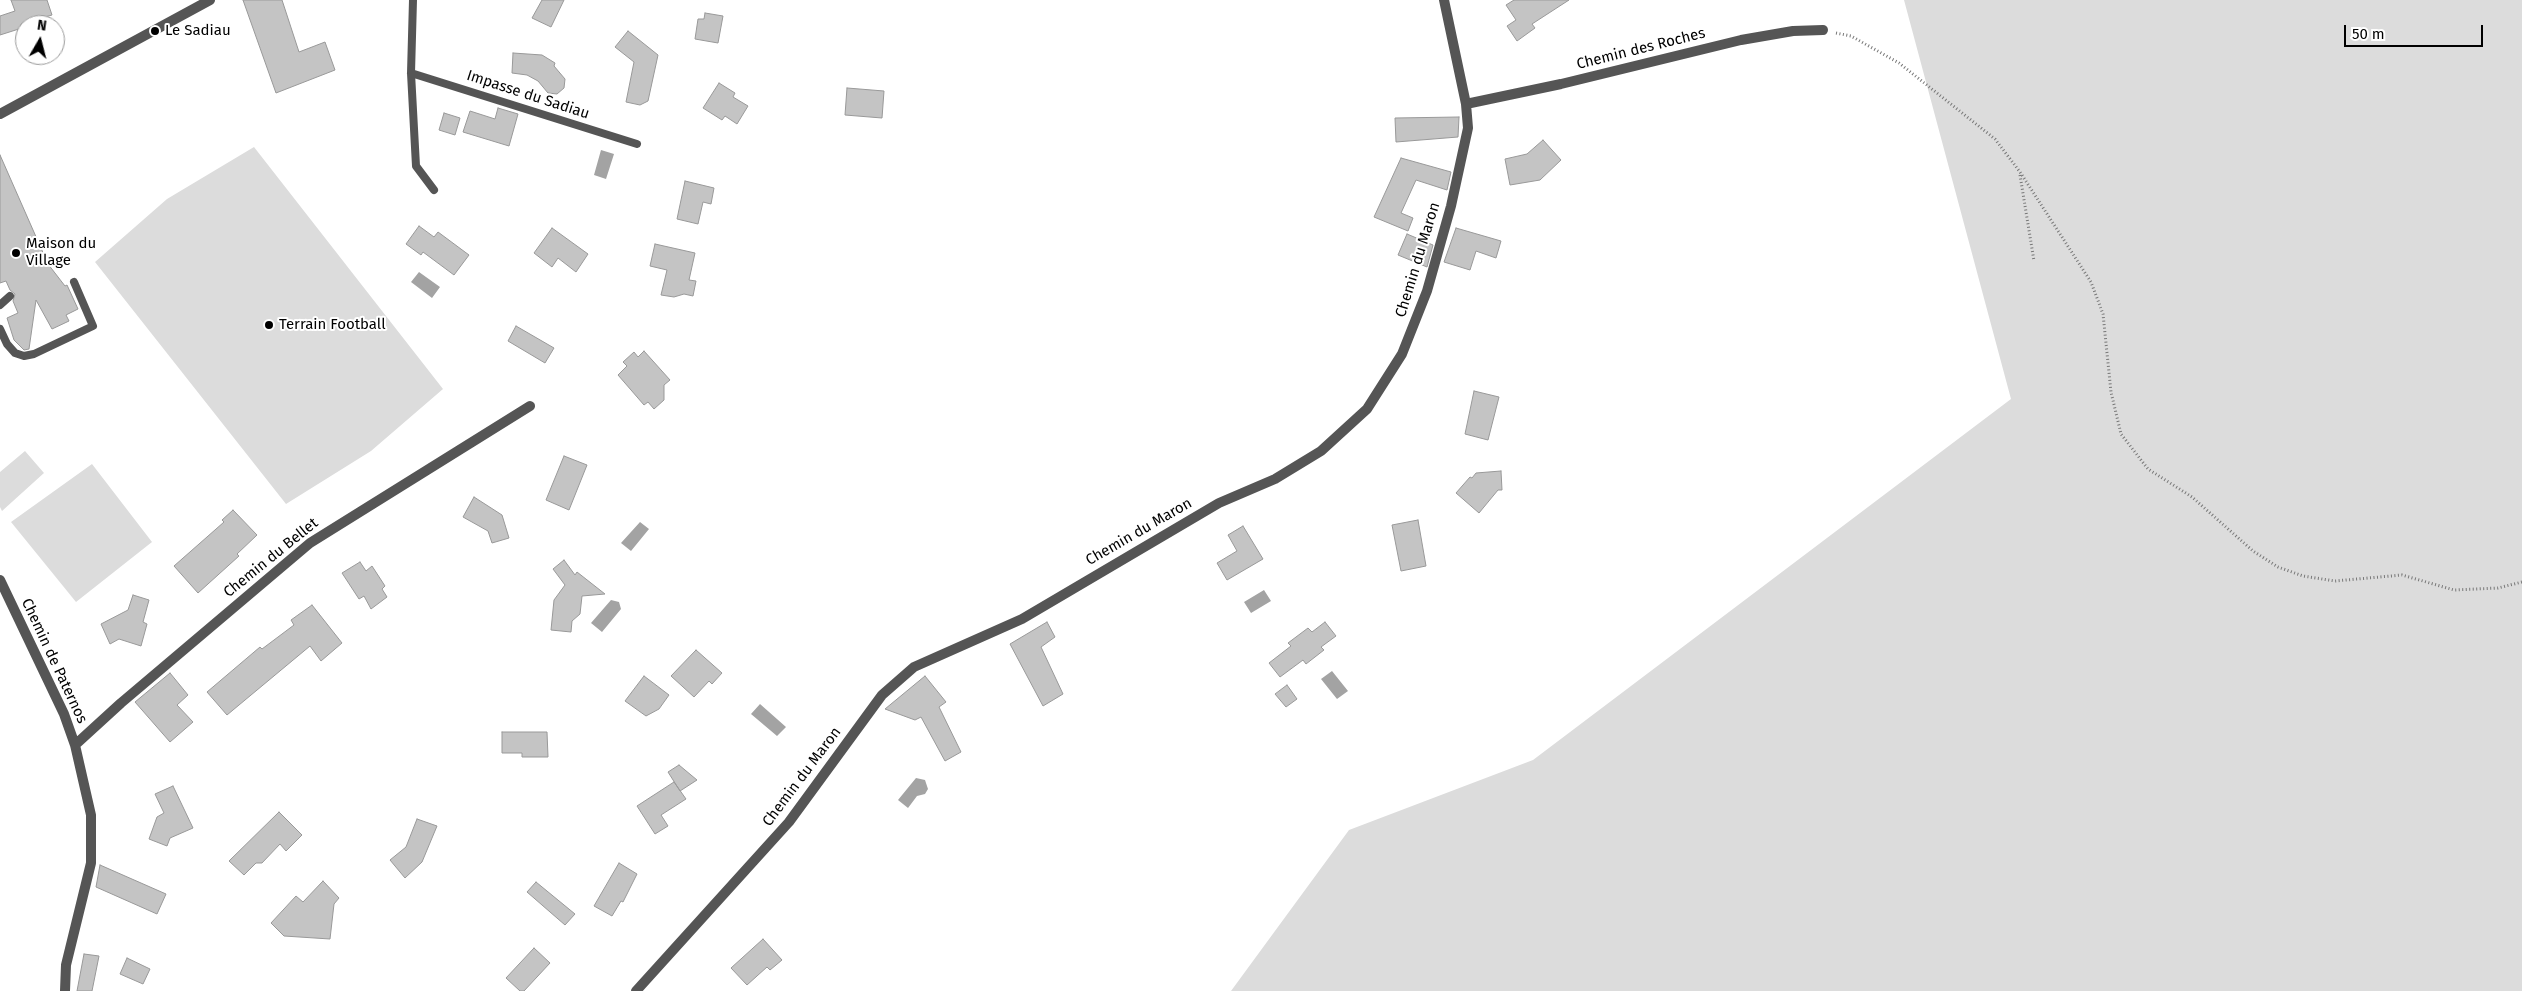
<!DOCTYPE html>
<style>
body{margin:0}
#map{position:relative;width:2522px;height:991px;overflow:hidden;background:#fff;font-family:"Fira Sans",sans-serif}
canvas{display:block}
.north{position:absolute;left:15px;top:15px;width:50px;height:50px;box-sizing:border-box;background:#fff;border:1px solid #999;border-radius:50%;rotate:8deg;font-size:14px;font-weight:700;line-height:20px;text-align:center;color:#000}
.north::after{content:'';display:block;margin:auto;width:18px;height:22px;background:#000;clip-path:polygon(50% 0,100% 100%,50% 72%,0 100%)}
.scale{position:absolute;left:2344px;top:25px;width:139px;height:22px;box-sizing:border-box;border:2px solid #000;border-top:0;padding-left:6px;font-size:15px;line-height:18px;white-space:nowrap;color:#000;-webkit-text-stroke:4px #fff;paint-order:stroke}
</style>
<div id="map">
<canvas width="2522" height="991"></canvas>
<div class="north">N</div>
<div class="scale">50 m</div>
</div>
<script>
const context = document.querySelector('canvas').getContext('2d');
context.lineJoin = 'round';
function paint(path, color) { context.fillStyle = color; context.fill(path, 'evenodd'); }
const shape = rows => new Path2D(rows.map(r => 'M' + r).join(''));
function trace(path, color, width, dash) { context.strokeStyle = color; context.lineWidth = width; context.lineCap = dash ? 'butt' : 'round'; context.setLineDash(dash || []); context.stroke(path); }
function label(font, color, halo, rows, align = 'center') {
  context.font = font + ' "Fira Sans",sans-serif'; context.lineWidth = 4; context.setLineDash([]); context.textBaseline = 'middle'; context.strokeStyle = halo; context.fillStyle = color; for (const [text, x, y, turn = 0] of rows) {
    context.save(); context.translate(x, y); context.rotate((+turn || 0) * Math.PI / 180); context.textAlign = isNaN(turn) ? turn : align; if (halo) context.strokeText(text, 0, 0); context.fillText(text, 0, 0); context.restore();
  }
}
const green = shape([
 [1904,0,2522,0,2522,991,1231,991,1349,830,1533,760,2011,399],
 [254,147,443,389,371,451,286,504,95,262,167,199],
 [25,451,44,473,2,511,0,507,0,472],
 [92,464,152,542,76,602,11,522]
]);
const water = shape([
 [601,150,614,154,606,179,594,175],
 [419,272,440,287,432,298,411,282],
 [640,522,649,529,631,551,621,543],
 [1264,590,1271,601,1251,613,1244,602],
 [611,600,619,602,621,609,602,632,591,623],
 [1332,671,1348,691,1337,699,1321,679],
 [760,704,786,727,777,736,751,714],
 [916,778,925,780,928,789,925,794,917,796,908,808,898,800]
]);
const building = shape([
 [11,0,47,0,52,15,21,24,22,28,0,35,0,16,15,11,11,0],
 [243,0,282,0,299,52,325,42,335,70,276,93,243,0],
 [542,0,564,0,551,27,532,18,542,0],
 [1514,0,1569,0,1532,24,1535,28,1517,41,1507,26,1516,20,1506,5,1514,0],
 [705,13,723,16,718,43,695,39,698,19,704,19,705,13],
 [628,31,658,55,648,101,640,105,626,102,634,62,615,47,628,31],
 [513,53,542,55,555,63,554,66,565,79,564,88,557,94,548,93,538,81,527,75,512,73,513,53],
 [719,83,735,93,733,97,748,106,737,124,725,116,722,120,703,108,719,83],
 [847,88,884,91,882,118,845,115,847,88],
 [498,108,518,114,509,146,463,132,470,111,495,119,498,108],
 [444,113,460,118,455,135,439,130,444,113],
 [1459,117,1458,137,1396,142,1395,118,1459,117],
 [1543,140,1561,160,1540,180,1510,185,1505,159,1527,154,1543,140],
 [0,155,48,264,65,286,67,285,78,309,66,315,69,321,52,329,36,300,29,349,24,350,14,340,7,318,18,313,13,301,15,294,10,290,6,281,0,283,0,155],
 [1401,158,1451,172,1447,190,1416,180,1401,213,1413,218,1408,231,1374,217,1401,158],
 [685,181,714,188,711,204,703,202,698,224,677,219,685,181],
 [419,226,434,237,438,232,469,255,454,275,423,252,421,255,406,244,419,226],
 [552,228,588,254,576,272,558,258,552,267,534,253,552,228],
 [1456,228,1501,241,1496,258,1476,251,1470,270,1444,262,1456,228],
 [1407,234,1433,245,1427,267,1398,255,1407,234],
 [655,244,695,253,689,280,696,281,693,296,684,294,674,297,661,295,667,270,650,266,655,244],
 [516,326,554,348,545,363,508,341,516,326],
 [644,351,670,380,664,385,664,400,654,409,648,402,644,405,618,375,627,366,623,362,634,352,638,357,644,351],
 [1474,391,1499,397,1488,440,1465,434,1474,391],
 [564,456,587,465,569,510,546,500,564,456],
 [1501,471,1502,490,1498,490,1479,513,1456,493,1470,477,1472,478,1476,473,1501,471],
 [474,497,502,515,509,538,492,543,488,531,463,517,474,497],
 [233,510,257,535,237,554,239,556,198,593,174,566,224,522,222,520,233,510],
 [1418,520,1426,566,1401,571,1392,525,1418,520],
 [1243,526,1263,559,1227,580,1217,563,1237,551,1228,535,1243,526],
 [564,560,575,575,577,572,605,594,582,596,580,614,572,621,571,632,551,630,554,600,565,585,553,569,564,560],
 [360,562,366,571,372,566,385,586,382,589,387,597,371,609,364,596,359,599,342,573,360,562],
 [133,595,149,600,143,622,147,624,141,646,119,639,110,644,101,624,128,610,133,595],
 [312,605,342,643,321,661,310,646,227,715,207,692,260,647,262,649,294,625,291,620,312,605],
 [1047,622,1055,637,1041,647,1063,694,1043,706,1010,644,1047,622],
 [1325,622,1336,636,1321,647,1324,650,1306,664,1303,660,1280,677,1269,663,1291,646,1288,643,1308,628,1312,632,1325,622],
 [696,650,722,673,712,684,709,681,694,697,671,676,696,650],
 [170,673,188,695,177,705,193,722,170,742,135,702,170,673],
 [644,676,669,695,659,709,646,716,625,701,644,676],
 [925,676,946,702,939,707,961,752,945,761,921,717,915,720,885,709,925,676],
 [1287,685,1297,699,1286,707,1275,694,1287,685],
 [502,732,547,732,548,757,522,757,522,753,502,753,502,732],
 [679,765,697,780,680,791,668,772,679,765],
 [674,782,686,799,661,815,668,826,655,834,637,806,674,782],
 [173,786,193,828,170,838,167,846,149,839,157,817,164,813,155,794,173,786],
 [279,812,302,835,286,851,280,844,262,863,256,863,244,875,229,861,279,812],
 [417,819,437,826,422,862,405,878,390,860,406,847,417,819],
 [619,863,637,874,623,902,621,901,612,916,594,906,619,863],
 [100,865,166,894,157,914,96,887,100,865],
 [323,881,339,898,334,904,330,939,284,936,271,923,296,896,303,902,323,881],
 [536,882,575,914,565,925,527,892,536,882],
 [763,939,782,960,770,970,767,967,747,985,731,968,763,939],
 [534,948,550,963,524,991,520,991,506,978,534,948],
 [84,954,99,956,92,991,77,991,84,954],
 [127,958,150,969,143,984,120,974,127,958]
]);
const path = shape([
 [1836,33,1851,36,1899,63,1995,139,2020,172,2091,282,2103,314,2111,392,2121,434,2148,469,2192,497,2253,551,2278,567,2303,576,2335,581,2402,575,2454,590,2498,588,2522,582],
 [2020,175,2034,261]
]);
const service = shape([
 [413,0,411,73,416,166,434,190],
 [411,73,637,144],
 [0,305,10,296],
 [0,329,7,344,15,353,24,356,34,354,93,326,74,282]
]);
const minor = shape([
 [1466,104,1561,84,1741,40,1793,31,1823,30],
 [0,580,64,714,75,745,91,815,91,863,66,965,65,991],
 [75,745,121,703,310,543,530,406],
 [636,991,789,822,882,695,914,667,1022,619,1219,503,1275,479,1321,451,1367,409,1402,354,1427,291,1451,206,1468,128,1466,104,1444,0]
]);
const tertiary = shape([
 [0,114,210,0]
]);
const markers = [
 [155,31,5,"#000"],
 [16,253,5,"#000"],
 [269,325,5,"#000"]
];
const poiNames = [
 ["Le Sadiau",165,31],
 ["Maison du",26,244],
 ["Village",26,261],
 ["Terrain Football",279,325]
];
const streetNames = [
 ["Chemin des Roches",1641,49,-14],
 ["Impasse du Sadiau",528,95,18],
 ["Chemin du Maron",1418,260,-73],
 ["Chemin du Maron",1139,532,-30],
 ["Chemin du Bellet",271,558,-39],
 ["Chemin de Paternos",54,661,65],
 ["Chemin du Maron",802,777,-53]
];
paint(green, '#dcdcdc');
paint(water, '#a3a3a3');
paint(building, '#c4c4c4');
trace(building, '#999', 1);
trace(path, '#777', 3, [1, 2.5]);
trace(service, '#555', 8);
trace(minor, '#555', 10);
trace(tertiary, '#555', 10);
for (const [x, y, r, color] of markers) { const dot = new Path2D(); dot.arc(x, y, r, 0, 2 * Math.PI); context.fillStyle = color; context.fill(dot); trace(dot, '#fff', 2); }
label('15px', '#000', '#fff', poiNames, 'left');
label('15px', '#000', '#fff', streetNames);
</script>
